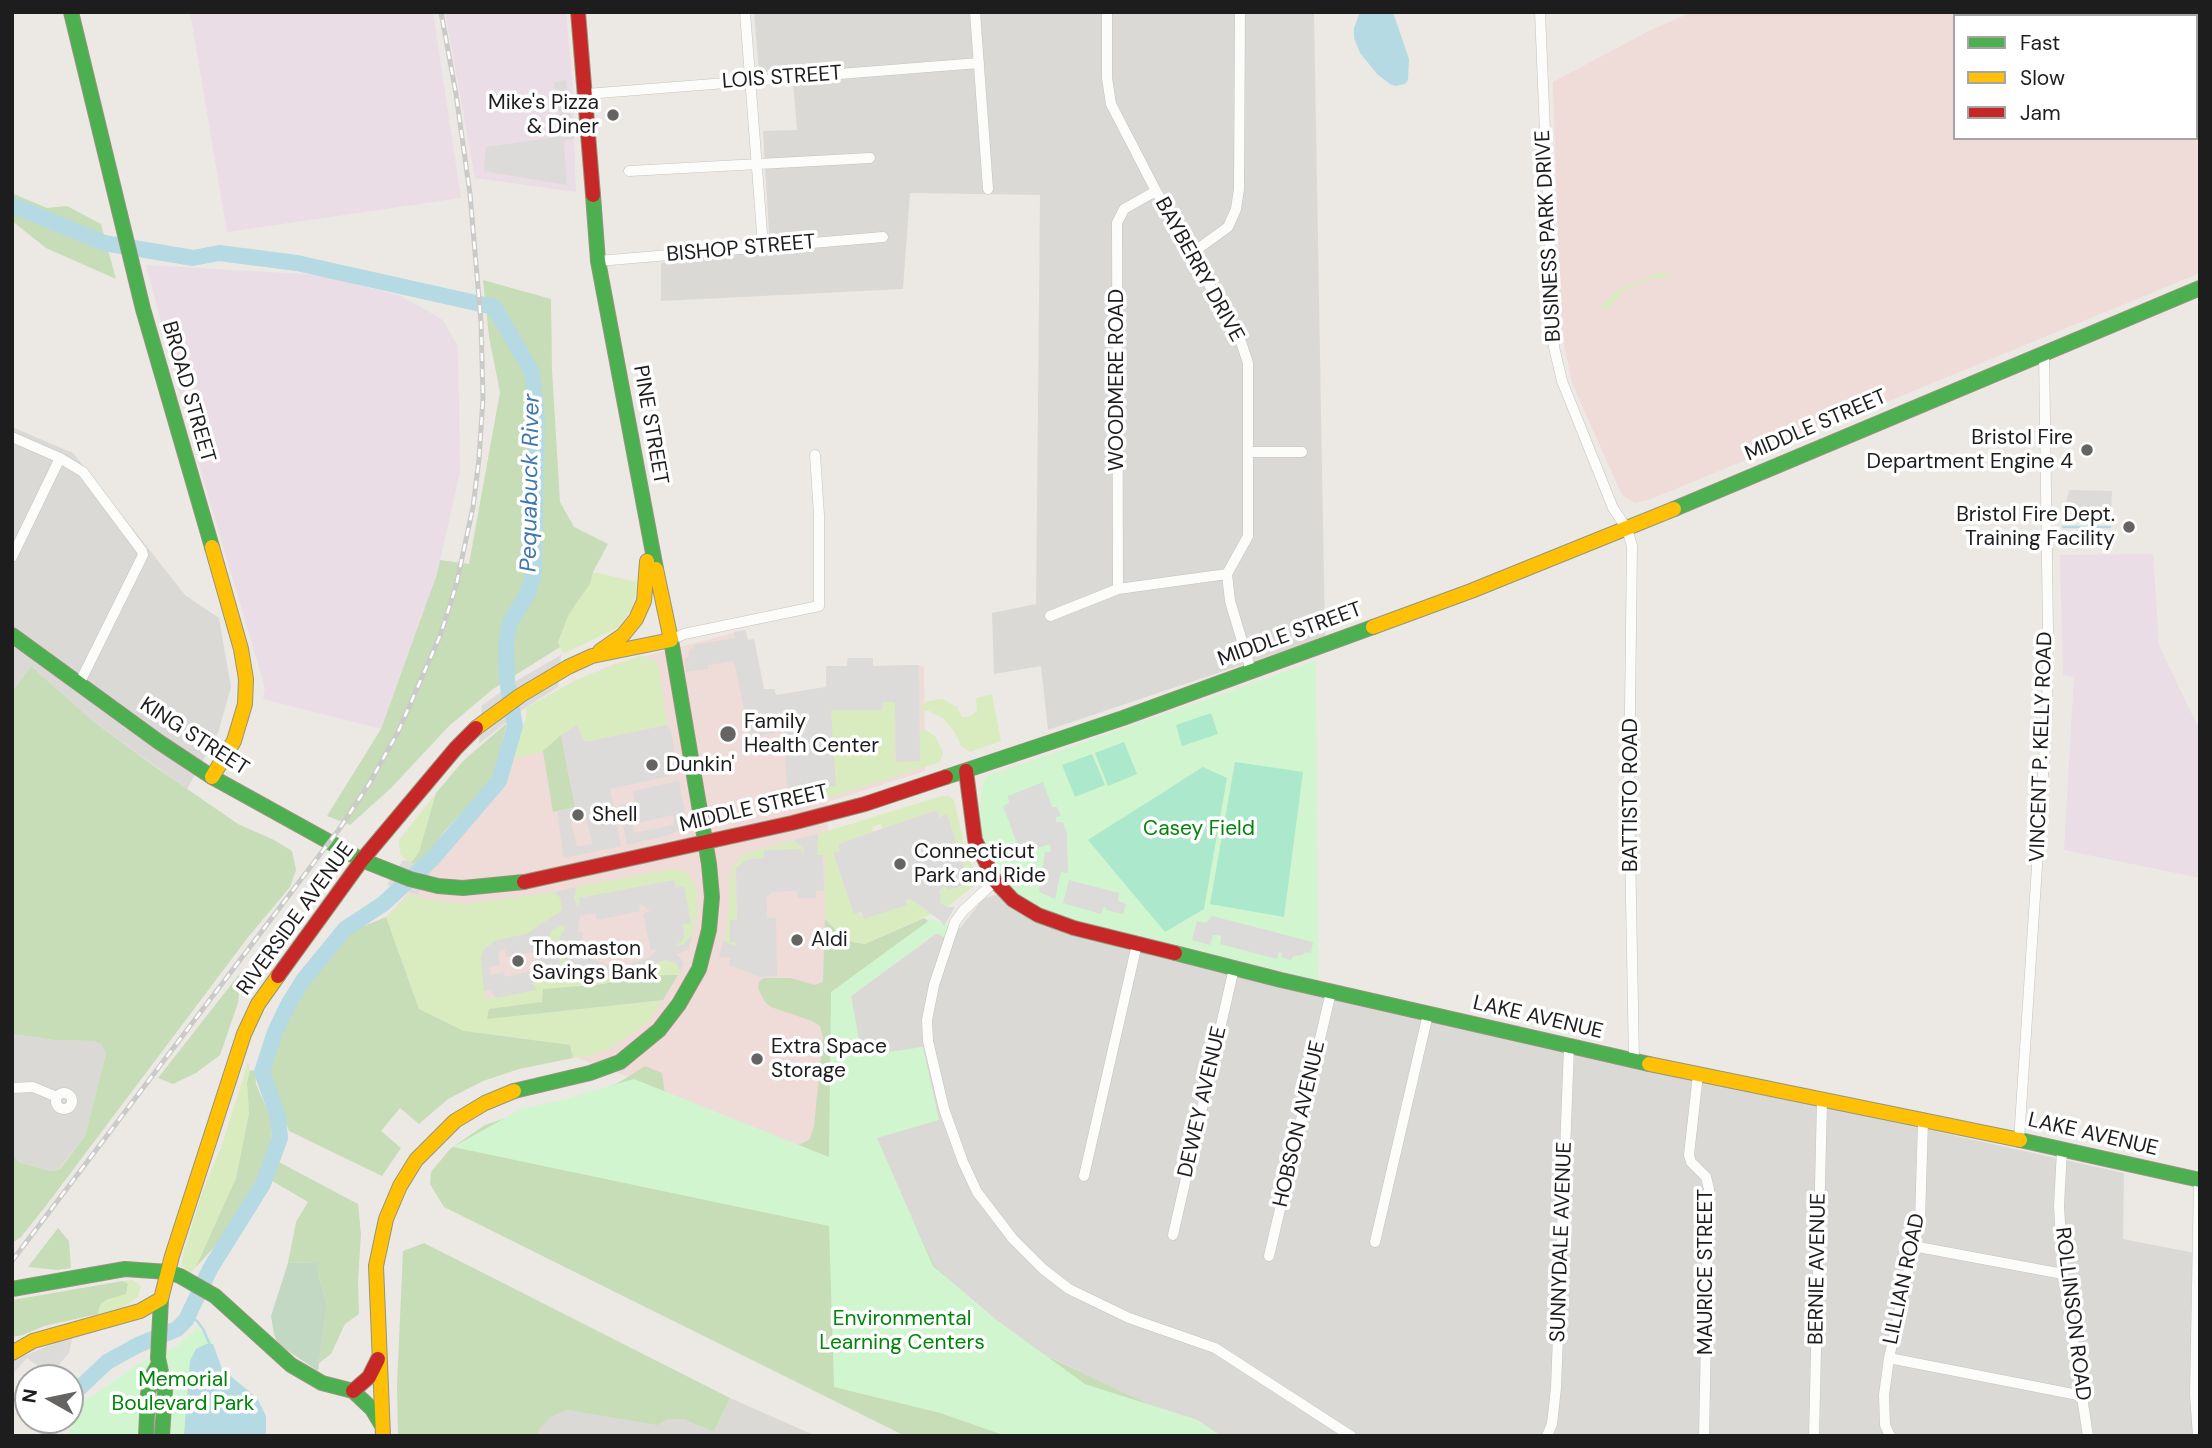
<!DOCTYPE html>
<style>
body{margin:0}
#map{position:relative;width:2212px;height:1448px;overflow:hidden;background:#ece9e4;font-family:"DM Sans",sans-serif}
canvas{display:block}
.frame{position:absolute;inset:0;border:14px solid #1d1d1d;pointer-events:none}
.legend{position:absolute;left:1953px;top:14px;width:245px;height:126px;box-sizing:border-box;background:#fff;border:2px solid #a5a5a5;margin:0;padding:9px 12px;list-style:none;font-size:21px;color:#1d1d1d}
.legend li{display:flex;align-items:center;gap:14px;height:35px}
.legend b{width:35px;border:2px solid #a5a5a5}
.north{position:absolute;left:14px;top:1364px;width:70px;height:70px;box-sizing:border-box;background:#fff;border:2px solid #a5a5a5;border-radius:50%;rotate:279deg;font-size:19px;font-weight:700;line-height:28px;text-align:center;color:#1d1d1d}
.north::after{content:'';display:block;margin:auto;width:24px;height:32px;background:#656463;clip-path:polygon(50% 0,100% 100%,50% 72%,0 100%)}
</style>
<div id="map">
<canvas width="2212" height="1448"></canvas>
<div class="frame"></div>
<ul class="legend">
<li><b style="height:9px;background:#4caf50"></b>Fast</li>
<li><b style="height:9px;background:#ffc107"></b>Slow</li>
<li><b style="height:9px;background:#c62828"></b>Jam</li>
</ul>
<div class="north">N</div>
</div>
<script>
const context = document.querySelector('canvas').getContext('2d');
context.lineJoin = 'round';
function paint(path, color) { context.fillStyle = color; context.fill(path, 'evenodd'); }
const shape = rows => new Path2D(rows.map(r => 'M' + r).join(''));
function trace(path, color, width, dash) { context.strokeStyle = color; context.lineWidth = width; context.lineCap = dash ? 'butt' : 'round'; context.setLineDash(dash || []); context.stroke(path); }
function label(font, color, halo, rows, align = 'center') {
  context.font = font + ' "DM Sans",sans-serif'; context.lineWidth = 7; context.setLineDash([]); context.textBaseline = 'middle'; context.strokeStyle = halo; context.fillStyle = color; for (const [text, x, y, turn = 0] of rows) {
    context.save(); context.translate(x, y); context.rotate((+turn || 0) * Math.PI / 180); context.textAlign = isNaN(turn) ? turn : align; if (halo) context.strokeText(text, 0, 0); context.fillText(text, 0, 0); context.restore();
  }
}
const residential = shape([
 [754,12,1314,12,1325,637,1048,730,1041,666,994,674,992,613,1036,604,1040,195,910,193,903,289,661,301,661,263,770,249,763,131,797,130,792,70,759,72],
 [12,427,73,453,185,595,219,618,231,687,218,733,187,789,94,722,31,666,12,692],
 [997,894,1011,907,1074,936,1245,979,2124,1173,2123,1239,2200,1254,2200,1436,1221,1436,1197,1420,1144,1403,1040,1352,995,1319,933,1266,874,1138,922,1047,862,1056,851,996,937,933,944,937,948,925,960,928,983,899],
 [12,1034,55,1040,93,1041,101,1044,106,1053,85,1136,59,1169,51,1171,18,1162,12,1152],
 [730,1398,816,1436,538,1436,539,1430,551,1417,568,1410,683,1419,714,1432]
]);
const commercial = shape([
 [1692,12,2200,12,2200,273,1651,499,1635,503,1622,495,1572,383,1561,328,1553,82,1649,31],
 [1955,16,2196,16,2196,138,1955,138],
 [745,630,748,640,754,639,764,689,774,689,776,695,826,687,826,666,847,666,848,658,873,658,873,666,919,665,924,667,925,771,828,802,829,1026,812,1155,657,1100,648,1084,564,1053,466,1044,386,917,484,810,504,783,526,718,526,708,576,680,614,664]
]);
const industrial = shape([
 [190,12,433,12,461,198,227,232],
 [445,12,566,12,572,76,576,192,475,178],
 [146,265,321,275,401,296,443,320,458,346,460,472,437,574,381,729,263,699,265,688,195,451],
 [2153,554,2159,645,2197,725,2200,725,2200,878,2064,850,2074,677,2063,675,2060,555]
]);
const grass = shape([
 [1658,273,1670,275,1671,277,1649,279,1624,290,1610,307,1601,310,1602,305,1617,290],
 [593,572,637,582,634,601,630,612,617,628,563,654,558,642,569,614,590,584],
 [640,656,653,659,659,668,667,725,584,742,577,725,561,735,543,751,516,759,515,752,526,718,526,708,576,680],
 [992,694,1001,741,970,752,961,746,954,731,943,718,929,711,920,710,920,707,928,701,942,699,957,707,962,717,971,716,977,710,976,698],
 [883,702,895,702,895,761,920,761,920,729,926,730,936,737,943,753,940,762,819,801,828,787,836,785,830,710,882,710],
 [436,793,419,852,411,863,407,862,400,854,399,840],
 [941,796,949,796,954,800,965,849,977,878,975,885,947,907,941,903,939,897,942,887,945,884,961,886,959,879,967,875,947,815,938,817,936,810,882,829,881,824,872,827,873,832,838,844,859,912,864,918,907,904,906,900,910,899,931,914,865,944,852,942,838,932,825,919,825,855,817,855,818,834],
 [794,840,804,849,803,857,801,850,764,851,764,858,751,858,735,871,737,920,730,920,738,942,734,946,728,944,724,941,728,917,730,874,733,863,736,863,741,856,747,853],
 [672,869,686,872,696,886,697,912,692,935,684,944,669,949,675,946,685,934,683,925,690,923,683,886,579,899,580,905,575,905,574,898,577,887],
 [555,892,560,898,562,908,561,911,526,934,497,940,484,949,481,959,485,983,483,999,536,990,531,983,548,980,602,978,666,960,678,965,681,972,679,976,628,976,605,984,543,989,542,1002,489,1009,487,1019,663,1000,647,1023,609,1049,587,1056,573,1058,570,1045,464,1031,419,1009,386,917,409,895,436,901,467,904],
 [560,925,565,927,566,966,571,962,578,969,575,973,555,971,561,968,556,941,548,940,552,930],
 [248,1062,250,1070,247,1083,249,1113,236,1178,202,1255,196,1267,190,1273,182,1266,183,1254,202,1193,222,1145],
 [133,1280,141,1286,138,1297,120,1309,98,1314,100,1305,106,1300,126,1294,128,1285,123,1281]
]);
const forest = shape([
 [12,193,47,208,67,206,101,224,116,279,46,248,12,221],
 [483,280,551,299,552,370,560,502,574,527,608,544,593,572,590,584,569,614,558,642,560,647,493,689,449,726,391,788,350,825,327,816,381,729,437,574,440,560,469,564,500,392,489,337],
 [31,666,94,722,154,766,238,824,274,840,292,851,296,870,290,887,249,936,45,1207,21,1237,12,1243,12,1152,18,1162,51,1171,60,1169,85,1136,106,1053,101,1044,93,1041,55,1040,12,1034,12,692],
 [507,723,493,778,444,832,429,853,414,864,411,863,419,852,436,793,463,761],
 [561,735,575,808,553,812,543,751],
 [386,917,419,1009,464,1031,570,1045,573,1058,519,1069,483,1081,448,1099,419,1124,400,1108,381,1131,401,1148,382,1176,289,1131,269,1079,268,1065,280,1032,309,982,347,933],
 [924,918,935,926,879,967,851,996,862,1056,915,1048,874,1139,934,1265,991,1322,1045,1355,1179,1419,1197,1436,905,1436,444,1207,430,1184,431,1172,450,1149,485,1125,526,1111,579,1099,618,1083,645,1066,662,1073,665,1094,783,1141,799,1145,810,1139,814,1126,823,1038,820,1026,812,1021,771,1007,765,1002,758,988,759,982,764,978,790,978,815,985,823,982,825,919,838,932,852,942,865,944],
 [241,972,238,1003,220,1055,196,1073,173,1084,158,1078],
 [678,975,663,1000,487,1019,489,1009,542,1002,543,989,605,984,628,976],
 [250,1070,255,1071,256,1084,271,1119,272,1142,259,1182,217,1244,196,1267,236,1178,249,1113,247,1083],
 [277,1161,358,1204,361,1234,358,1280,359,1314,345,1324,331,1354,319,1363,327,1305,318,1273,318,1262,288,1263,296,1222,308,1202,269,1179],
 [58,1228,69,1241,71,1268,57,1270,28,1267],
 [424,1243,730,1398,714,1432,683,1419,668,1419,657,1425,568,1410,551,1417,539,1430,538,1436,398,1436,397,1385,403,1251],
 [123,1281,128,1284,126,1294,106,1300,100,1305,98,1314,44,1326,23,1335,12,1337,12,1300]
]);
const cemetery = shape([
 [318,1262,318,1273,327,1305,318,1371,278,1344,274,1334,271,1316,288,1263]
]);
const park = shape([
 [1316,661,1318,980,1060,916,1041,909,1025,899,1009,886,995,867,983,843,979,821,982,784,987,776],
 [931,919,948,925,944,937,936,933,851,996,862,1056,923,1047,939,1120,877,1138,933,1266,995,1319,1085,1384,1197,1420,1221,1436,1006,1436,940,1413,834,1387,829,1226,453,1147,521,1109,565,1099,634,1079,829,1157,831,992],
 [197,1328,212,1339,222,1369,257,1398,266,1416,266,1436,68,1436,78,1406,138,1364,176,1347]
]);
const pitch = shape([
 [1211,713,1218,734,1182,746,1176,725],
 [1124,742,1137,774,1108,786,1095,753],
 [1092,754,1105,785,1075,797,1062,765],
 [1235,762,1303,772,1284,917,1210,904],
 [1203,767,1227,778,1204,909,1165,932,1088,840]
]);
const parking = shape([
 [566,80,574,139,565,140,564,145,567,185,484,171,486,147,563,136,554,82],
 [2069,490,2112,491,2111,516,2063,516],
 [745,630,748,640,754,639,764,689,774,689,776,695,826,687,826,666,847,666,848,658,873,658,873,666,919,665,920,761,896,762,895,702,883,702,882,710,831,710,836,786,828,787,819,801,797,807,788,796,783,731,750,738,734,661,708,665,708,669,686,672,685,658,689,657,689,651,694,648,694,645,735,638,734,632],
 [561,655,558,687,519,712,479,744,482,705,521,678],
 [577,725,585,742,667,725,671,730,678,774,610,789,621,846,564,858,557,811,575,807,561,735],
 [587,819,592,844,577,847,571,822],
 [679,781,685,813,684,823,680,830,669,835,627,845,619,805,635,802,633,791],
 [673,815,674,825,634,833,633,824],
 [1043,782,1052,807,1057,807,1061,816,1056,817,1056,822,1063,822,1067,833,1068,873,1061,872,1055,899,1039,892,1045,852,1051,852,1050,844,1021,854,1003,806,1009,803,1008,796],
 [936,810,939,817,947,814,967,875,959,879,962,886,948,890,945,885,940,891,941,903,947,907,955,907,944,926,941,921,910,899,906,900,907,905,864,919,861,912,854,914,833,853,840,851,838,844],
 [818,834,817,855,823,855,824,891,816,891,816,898,798,898,797,891,772,892,767,898,767,918,776,918,777,976,760,977,729,965,731,958,719,957,724,941,734,946,737,943,730,942,730,920,737,920,736,868,746,860,764,858,764,850,801,849,803,857,804,849,794,840],
 [403,860,433,869,418,895,387,885],
 [674,880,676,888,684,886,691,923,683,925,684,939,674,947,684,944,692,935,689,949,677,954,684,963,681,972,675,962,666,960,602,978,548,980,532,983,537,990,496,998,490,990,484,991,481,959,484,949,497,940,526,934,561,911,562,908,560,898,555,892,577,887,574,898,577,906,580,904,579,898],
 [641,904,650,911,643,914,651,950,657,949,649,958,613,968,593,959,591,950,581,948,583,933,578,932,580,916,595,913,597,920,640,911,639,905],
 [563,925,565,929,560,937,566,967,571,962,578,969,575,973,555,971,561,969,555,940,549,941,548,939,552,930],
 [501,950,505,950,507,957,533,952,537,970,505,977,504,972,491,975,489,967,500,965,498,956],
 [1069,880,1119,893,1118,901,1126,904,1123,914,1107,910,1104,906,1101,914,1063,903],
 [1212,916,1313,942,1311,953,1305,952,1302,955,1294,956,1291,960,1281,957,1282,953,1279,952,1277,959,1220,944,1221,936,1217,935,1213,935,1210,945,1192,940,1197,921,1206,923],
 [73,1335,69,1353,50,1375,27,1358,12,1375,12,1362,17,1359]
]);
const water = shape([
 [1360,12,1393,12,1409,59,1408,80,1405,84,1395,86,1390,84,1377,74,1360,53,1354,38,1354,28],
 [206,1344,213,1344,222,1369,257,1398,266,1416,266,1436,184,1436,190,1361,196,1349]
]);
const stream = shape([
 [2063,527,2110,527],
 [188,1315,197,1321,203,1329,210,1345]
]);
const river = shape([
 [12,205,104,243,193,258,219,253,297,263,494,307,532,372,537,418,534,572,528,593,510,622,506,645,507,680,515,726,499,781,433,858,383,904,345,929,304,979,288,1005,275,1032,262,1072,278,1117,280,1138,263,1184,210,1269,186,1320,177,1329,138,1345,107,1362,70,1397],
 [48,1436,54,1420]
]);
const street = shape([
 [745,12,763,246],
 [975,12,988,189],
 [1107,12,1107,78,1111,104,1156,191,1240,339,1248,363,1248,536,1227,574],
 [1540,12,1554,347,1562,381,1613,508,1627,529,1632,546,1629,791,1634,1061],
 [586,94,979,63],
 [629,171,870,158],
 [1192,253,1228,227,1236,209,1239,189,1240,12],
 [598,261,883,237],
 [12,437,60,458,83,472,142,551,143,555,79,684],
 [1249,452,1302,452],
 [12,557,60,458],
 [1227,574,1230,601,1251,671],
 [1118,589,1117,223,1124,209,1156,191],
 [1050,616,1118,589,1227,574],
 [671,640,684,634,819,606,819,515,815,455],
 [995,881,963,911,955,922,934,985,927,1020,928,1041,944,1109,963,1162,977,1192,1013,1239,1043,1269,1069,1289,1129,1318,1215,1348,1351,1436],
 [1698,1074,1689,1155,1691,1162,1706,1177,1709,1189,1704,1436],
 [12,1088,33,1087,57,1097],
 '56 1101a8 8 0 1 1 16 0a8 8 0 1 1-16 0Z',
 [2019,1140,2047,714,2048,630,2044,353],
 [2062,1150,2059,1206,2063,1274,2088,1436],
 [1084,1176,1137,944],
 [1173,1235,1234,968],
 [1375,1242,1428,1014],
 [1913,1246,2063,1274],
 [1269,1256,1331,992],
 [1889,1358,2083,1396],
 [1547,1436,1552,1424,1556,1388,1569,1046],
 [1814,1436,1822,1101],
 [1890,1436,1885,1425,1884,1395,1889,1358,1920,1220,1923,1121],
 [2198,1436,2195,1395,2199,1180]
]);
const fast = shape([
 [71,12,143,309,212,547],
 [593,195,598,261,656,569],
 [1674,509,2200,288],
 [12,635,159,742,212,777,362,860,410,879,438,886,463,888,524,882],
 [946,777,1123,718,1373,627],
 [1175,953,1281,980,1649,1064],
 [514,1091,590,1073,620,1062,659,1030,679,1004,699,969,709,930,712,897,709,864,671,640],
 [2020,1140,2200,1180],
 [12,1289,125,1269,168,1272,180,1276,215,1296,291,1365,322,1383,353,1391,372,1409,381,1424],
 [161,1299,158,1358,165,1391,162,1436],
 [146,1436,148,1394,151,1378,158,1365]
]);
const slow = shape([
 [212,547,241,649,246,679,245,704,234,741,212,777],
 [1373,627,1471,591,1674,509],
 [600,651,623,635,636,619,644,601,647,561],
 [476,728,521,695,568,667,592,656,671,640,656,569],
 [1649,1064,2020,1140],
 [12,1353,33,1341,140,1311,161,1299,172,1256,244,1034,258,1004,278,976],
 [383,1436,376,1266,386,1219,400,1186,416,1160,455,1121,485,1103,514,1091]
]);
const jam = shape([
 [578,12,593,195],
 [966,771,975,840,995,881,1013,900,1038,915,1074,928,1175,953],
 [524,882,792,823,865,804,946,777],
 [278,976,362,860,456,748,476,728],
 [353,1391,369,1377,378,1359]
]);
const rail = shape([
 [12,1261,340,828,369,784,398,732,440,636,456,586,473,507,479,459,483,398,481,322,470,194,456,94,441,12]
]);
const markers = [
 [613,115,7,"#656463"],
 [2087,450,7,"#656463"],
 [2129,527,7,"#656463"],
 [728,734,9,"#656463"],
 [652,765,7,"#656463"],
 [578,815,7,"#656463"],
 [900,864,7,"#656463"],
 [797,940,7,"#656463"],
 [518,961,7,"#656463"],
 [757,1059,7,"#656463"]
];
const streetNames = [
 ["LOIS STREET",782,78,-4],
 ["BUSINESS PARK DRIVE",1549,236,-93],
 ["BISHOP STREET",741,249,-5],
 ["BAYBERRY DRIVE",1199,270,61],
 ["WOODMERE ROAD",1117,380,-90],
 ["BROAD STREET",188,392,74],
 ["PINE STREET",650,425,80],
 ["MIDDLE STREET",1816,426,-23],
 ["MIDDLE STREET",1290,635,-20],
 ["KING STREET",194,737,33],
 ["VINCENT P. KELLY ROAD",2042,747,-88],
 ["BATTISTO ROAD",1631,795,-90],
 ["MIDDLE STREET",754,809,-13],
 ["RIVERSIDE AVENUE",296,919,-54],
 ["LAKE AVENUE",1538,1018,13],
 ["DEWEY AVENUE",1203,1102,-77],
 ["HOBSON AVENUE",1300,1124,-77],
 ["LAKE AVENUE",2093,1135,13],
 ["SUNNYDALE AVENUE",1562,1242,-88],
 ["BERNIE AVENUE",1818,1269,-89],
 ["MAURICE STREET",1706,1272,-90],
 ["LILLIAN ROAD",1905,1279,-78],
 ["ROLLINSON ROAD",2072,1314,83]
];
const poiNames = [
 ["Mike's Pizza",599,103,"right"],
 ["& Diner",599,127,"right"],
 ["Bristol Fire",2073,438,"right"],
 ["Department Engine 4",2073,462,"right"],
 ["Bristol Fire Dept.",2115,515,"right"],
 ["Training Facility",2115,539,"right"],
 ["Family",744,722],
 ["Health Center",744,746],
 ["Dunkin'",666,765],
 ["Shell",592,815],
 ["Connecticut",914,852],
 ["Park and Ride",914,876],
 ["Aldi",811,940],
 ["Thomaston",532,949],
 ["Savings Bank",532,973],
 ["Extra Space",771,1047],
 ["Storage",771,1071]
];
const parkNames = [
 ["Casey Field",1199,829],
 ["Environmental",902,1319],
 ["Learning Centers",902,1343],
 ["Memorial",183,1380],
 ["Boulevard Park",183,1404]
];
const waterNames = [
 ["Pequabuck River",531,483,-89]
];
paint(residential, '#dbd9d6');
paint(commercial, '#efdbd8');
paint(industrial, '#eadde5');
paint(grass, '#d9ecc0');
paint(forest, '#c6ddb7');
paint(cemetery, '#c2d8c2');
paint(park, '#d0f5cf');
paint(pitch, '#ace8cc');
paint(parking, '#dcdbd9');
paint(water, '#b5dae3');
trace(stream, '#b5dae3', 2.5);
trace(river, '#b5dae3', 16);
trace(street, '#c4c3c1', 11);
trace(fast, '#95957c', 16);
trace(slow, '#95957c', 16);
trace(jam, '#95957c', 16);
trace(street, '#fcfcfb', 10);
trace(fast, '#4caf50', 14);
trace(slow, '#ffc107', 14);
trace(jam, '#c62828', 14);
trace(rail, '#cacac9', 5);
trace(rail, '#fff', 2.5, [8]);
for (const [x, y, r, color] of markers) { const dot = new Path2D(); dot.arc(x, y, r, 0, 2 * Math.PI); context.fillStyle = color; context.fill(dot); trace(dot, '#fff', 2.5); }
label('21px', '#1d1d1d', '#fff', streetNames);
label('21px', '#1d1d1d', '#fff', poiNames, 'left');
label('21px', '#008509', '#fff', parkNames);
label('italic 23px', '#3e78ae', '#fff', waterNames);
</script>
